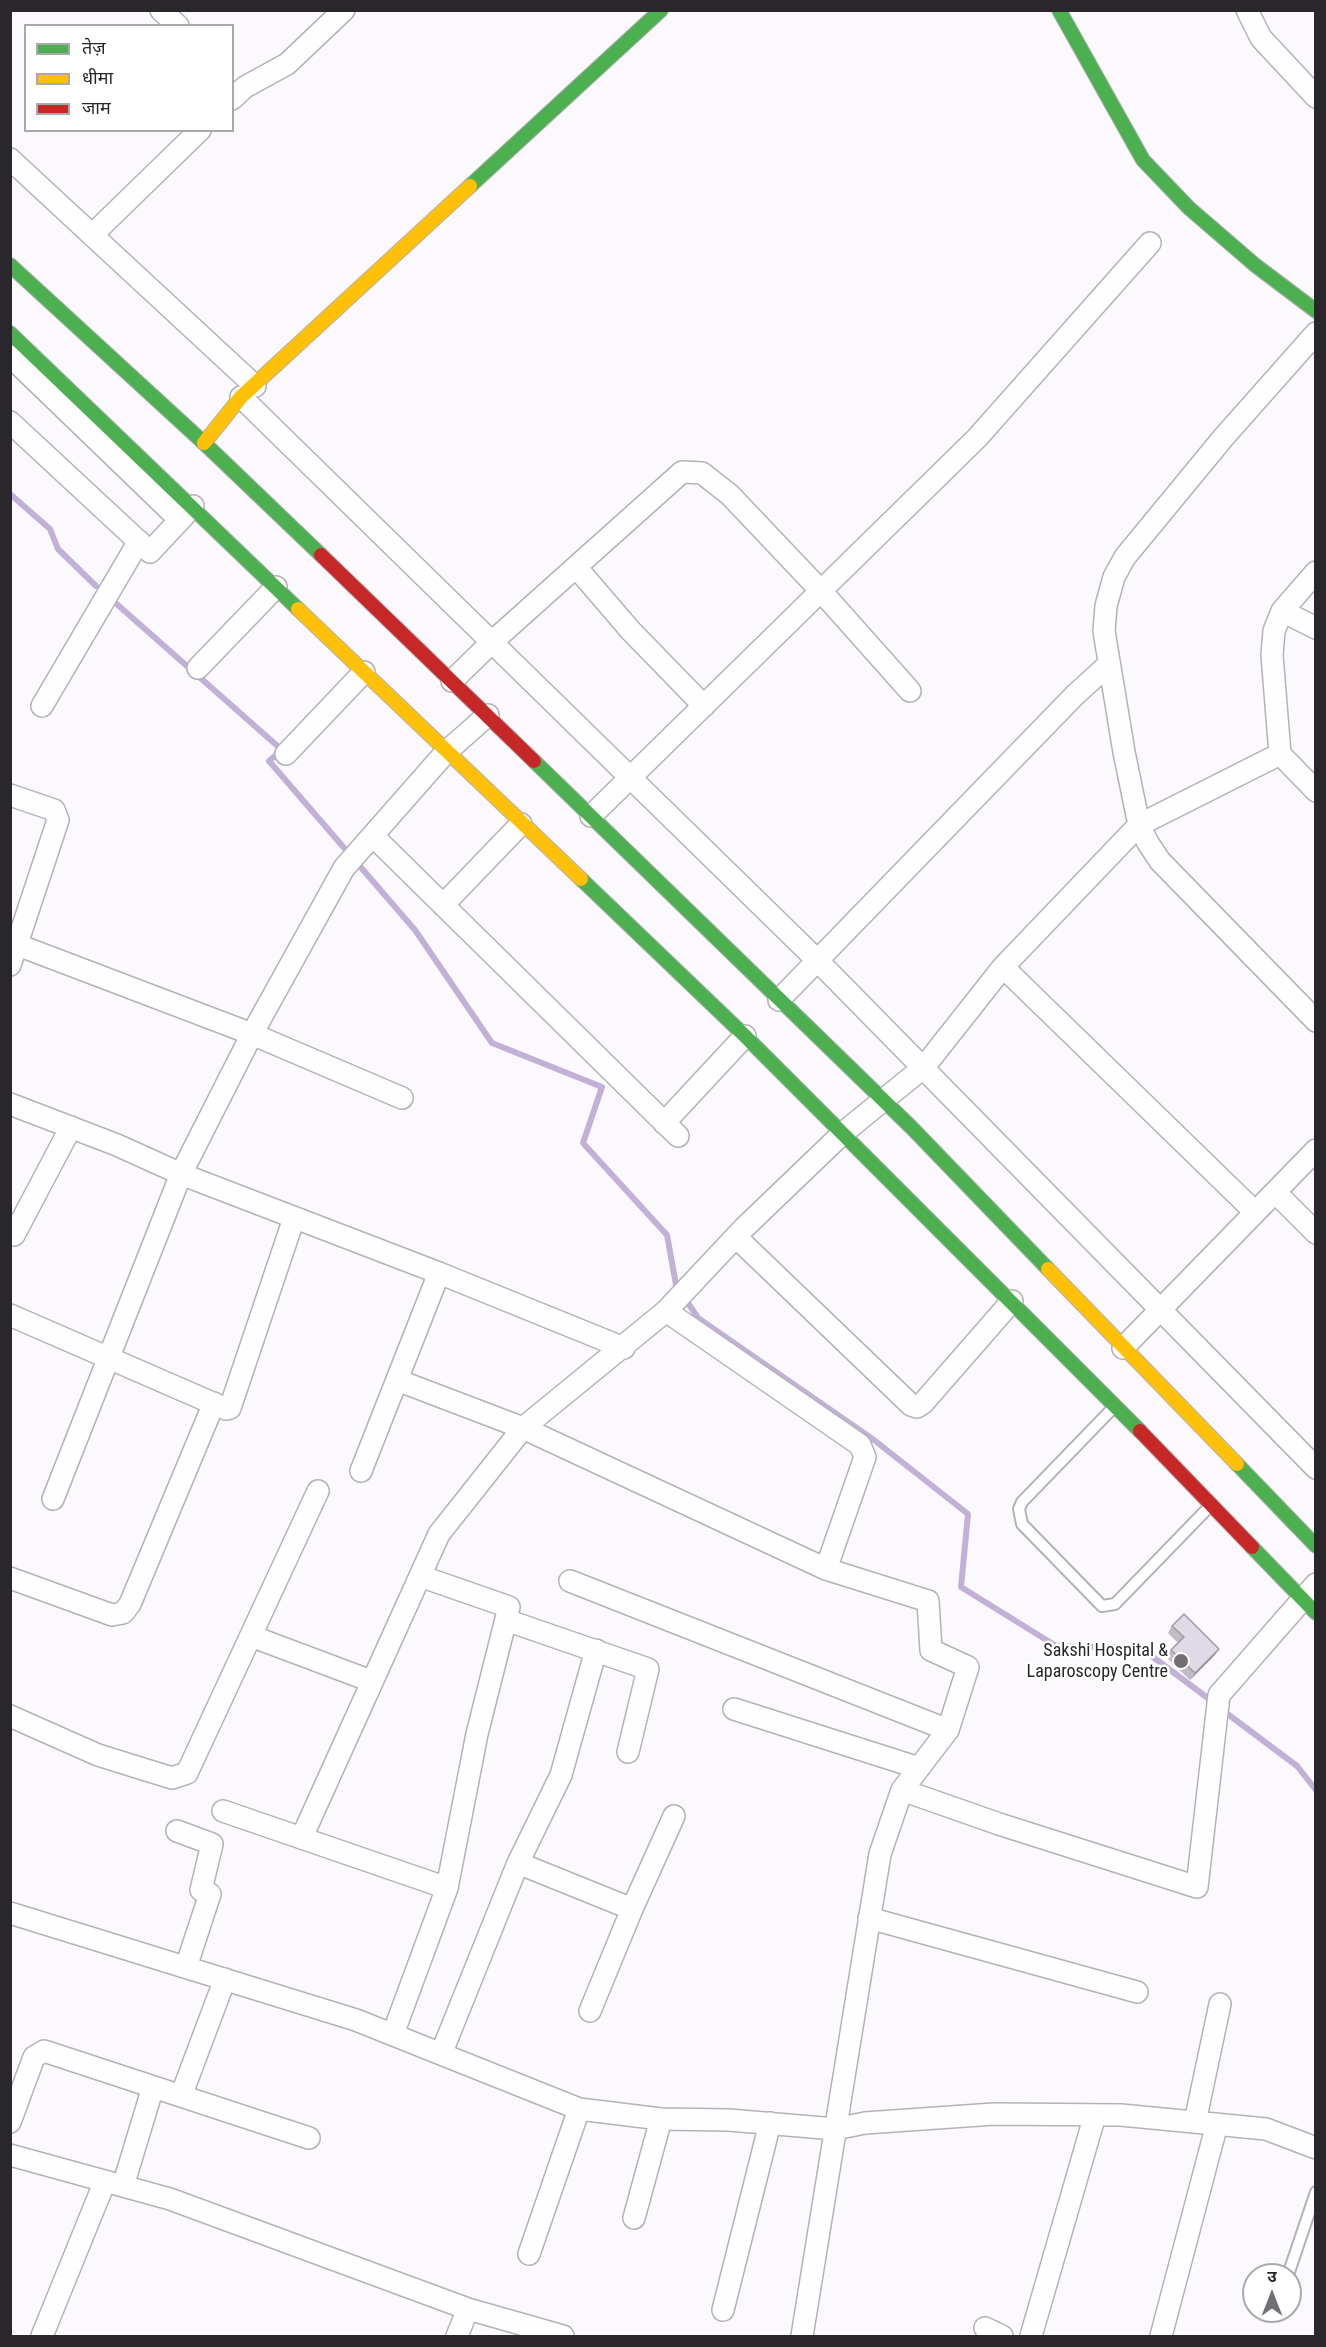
<!DOCTYPE html>
<meta charset="utf-8">
<style>
body{margin:0}
#map{position:relative;width:1326px;height:2347px;overflow:hidden;background:#fbf9fd;font-family:"Roboto Condensed","Noto Sans Devanagari",sans-serif}
canvas{display:block}
.frame{position:absolute;inset:0;border:12px solid #29272c;pointer-events:none}
.legend{position:absolute;left:24px;top:24px;width:210px;height:108px;box-sizing:border-box;background:#fff;border:2px solid #a9a9ab;margin:0;padding:8px 10px;list-style:none;font-size:18px;color:#29272c}
.legend li{display:flex;align-items:center;gap:12px;height:30px}
.legend b{width:30px;border:2px solid #a9a9ab}
.north{position:absolute;left:1242px;top:2263px;width:60px;height:60px;box-sizing:border-box;background:#fff;border:2px solid #a9a9ab;border-radius:50%;rotate:0deg;font-size:16px;font-weight:700;line-height:24px;text-align:center;color:#29272c}
.north::after{content:'';display:block;margin:auto;width:21px;height:27px;background:#727075;clip-path:polygon(50% 0,100% 100%,50% 72%,0 100%)}
</style>
<div id="map">
<canvas width="1326" height="2347"></canvas>
<div class="frame"></div>
<ul class="legend">
<li><b style="height:8px;background:#4caf50"></b>तेज़</li>
<li><b style="height:8px;background:#ffc107"></b>धीमा</li>
<li><b style="height:8px;background:#c62828"></b>जाम</li>
</ul>
<div class="north">उ</div>
</div>
<script>
const context = document.querySelector('canvas').getContext('2d');
context.lineJoin = 'round';
const shape = rows => new Path2D(rows.map(r => 'M' + r).join(''));
function trace(path, color, width, dash) { context.strokeStyle = color; context.lineWidth = width; context.lineCap = dash ? 'butt' : 'round'; context.setLineDash(dash || []); context.stroke(path); }
function paint(path, color) { context.fillStyle = color; context.fill(path, 'evenodd'); }
function label(font, color, halo, rows, align = 'center') {
  context.font = font + ' "Roboto Condensed",sans-serif'; context.lineWidth = 5; context.setLineDash([]); context.textBaseline = 'middle'; context.strokeStyle = halo; context.fillStyle = color; for (const [text, x, y, turn = 0] of rows) {
    context.save(); context.translate(x, y); context.rotate((+turn || 0) * Math.PI / 180); context.textAlign = isNaN(turn) ? turn : align; if (halo) context.strokeText(text, 0, 0); context.fillText(text, 0, 0); context.restore();
  }
}
const stream = shape([
 [10,494,50,529,58,549,96,586],
 [111,599,282,750,269,761,415,930,492,1043,602,1087,583,1143,667,1235,676,1285,698,1318,874,1440,968,1514,961,1587,1056,1646,1141,1648,1213,1702],
 [1221,1709,1297,1766,1316,1790]
]);
const lane = shape([
 [1113,1408,1022,1502,1019,1509,1022,1524,1102,1606,1115,1604,1211,1505],
 [1288,2275,1316,2192]
]);
const street = shape([
 [161,10,178,26],
 [1247,10,1261,38,1316,97],
 [232,99,245,87,287,64,344,10],
 [10,159,255,386],
 [92,235,200,130],
 [1316,333,1223,438,1125,557,1114,577,1106,606,1104,631,1124,752,1139,825,1148,843,1160,861,1316,1021],
 [10,356,180,520],
 [241,397,818,961,1316,1468],
 [10,422,150,552,193,506],
 [576,567,631,631,704,706],
 [1282,611,1316,628],
 [198,668,276,587],
 [452,681,492,642,682,472,702,473,730,495,821,591,910,691],
 [42,706,139,541],
 [286,754,364,672],
 [1280,754,1316,791],
 [10,795,54,810,58,820,10,965],
 [591,816,977,438,1150,243],
 [373,836,678,1136],
 [443,905,521,824],
 [10,942,252,1034,402,1098],
 [1003,967,1255,1212],
 [779,1000,1075,695,1109,664],
 [10,1104,117,1145,181,1174,439,1273],
 [664,1123,745,1036],
 [1275,1192,1316,1233],
 [14,1235,71,1127],
 [736,1237,911,1405,917,1407,923,1403,1012,1301],
 [666,1311,860,1445,865,1457,826,1569],
 [10,1315,226,1409,230,1408,294,1218],
 [1123,1348,1316,1150],
 [397,1380,523,1428,826,1569,928,1601,931,1650,968,1667,948,1730,902,1790,880,1854,802,2336],
 [361,1471,439,1273,624,1348],
 [53,1499,181,1174,252,1034,344,868,446,752,488,715],
 [10,1578,112,1615,123,1613,130,1604,214,1403],
 [570,1581,948,1730],
 [506,1620,648,1669,628,1752],
 [251,1636,371,1681],
 [734,1709,919,1768],
 [10,1716,98,1755,172,1778,187,1773,318,1491],
 [902,1790,999,1824,1197,1887,1219,1695,1316,1584],
 [223,1811,447,1888,477,1734,509,1607,420,1576],
 [177,1831,212,1844,201,1890,210,1894,186,1967],
 [302,1837,439,1534,523,1428,666,1311,744,1228,843,1133,924,1067,1003,967,1139,825,1280,754,1272,655,1274,631,1282,611,1316,572],
 [518,1863,632,1909],
 [10,1913,356,2020,579,2109,661,2119,729,2120,835,2129,865,2123,994,2114,1121,2115,1266,2129,1316,2148],
 [869,1918,1137,1992],
 [590,2011,632,1909,674,1816],
 [393,2034,447,1888],
 [441,2054,518,1863,561,1775,596,1650],
 [181,2096,225,1979],
 [10,2122,34,2057,44,2051,309,2138],
 [1195,2122,1220,2004],
 [10,2155,170,2199,468,2309,457,2336],
 [123,2186,153,2087],
 [634,2218,661,2119],
 [529,2254,579,2109],
 [468,2309,563,2336],
 [723,2310,770,2123],
 [985,2328,1002,2336],
 [42,2336,105,2181],
 [1031,2336,1095,2115],
 [1161,2336,1217,2124]
]);
const fast = shape([
 [1059,10,1143,160,1189,208,1255,265,1316,311],
 [470,186,661,10],
 [10,265,204,443,321,555],
 [10,333,298,609],
 [534,761,912,1128,1048,1269],
 [581,879,745,1036,1140,1431],
 [1237,1464,1316,1546],
 [1252,1547,1316,1613]
]);
const slow = shape([
 [204,443,241,397,470,186],
 [298,609,581,879],
 [1048,1269,1237,1464]
]);
const jam = shape([
 [321,555,534,761],
 [1140,1431,1252,1547]
]);
const wall = shape([
 [1172,1626,1219,1649,1214,1656,1190,1680,1166,1657,1171,1650,1178,1643,1168,1633]
]);
const shadedWall = shape([
 [1219,1649,1214,1656,1190,1680,1195,1673]
]);
const building = shape([
 [1184,1614,1219,1649,1195,1673,1171,1650,1184,1637,1172,1626,1184,1614]
]);
const markers = [
 [1181,1661,8,"#727075"]
];
const poiNames = [
 ["Sakshi Hospital &",1168,1651],
 ["Laparoscopy Centre",1168,1672]
];
trace(stream, '#c2b0d7', 6);
trace(lane, '#b4b2b6', 14);
trace(street, '#b4b2b6', 24);
trace(fast, '#b4b2b6', 16);
trace(slow, '#b4b2b6', 16);
trace(jam, '#b4b2b6', 16);
trace(lane, '#fefeff', 10);
trace(street, '#fefeff', 21);
trace(fast, '#4caf50', 14);
trace(slow, '#ffc107', 14);
trace(jam, '#c62828', 14);
paint(wall, '#c1bbc7');
paint(shadedWall, '#9d99a2');
paint(building, '#e0dae7');
trace(building, '#9d99a2', 1.5);
for (const [x, y, r, color] of markers) { const dot = new Path2D(); dot.arc(x, y, r, 0, 2 * Math.PI); context.fillStyle = color; context.fill(dot); trace(dot, '#fff', 2); }
label('18px', '#29272c', '#fff', poiNames, 'right');
</script>
